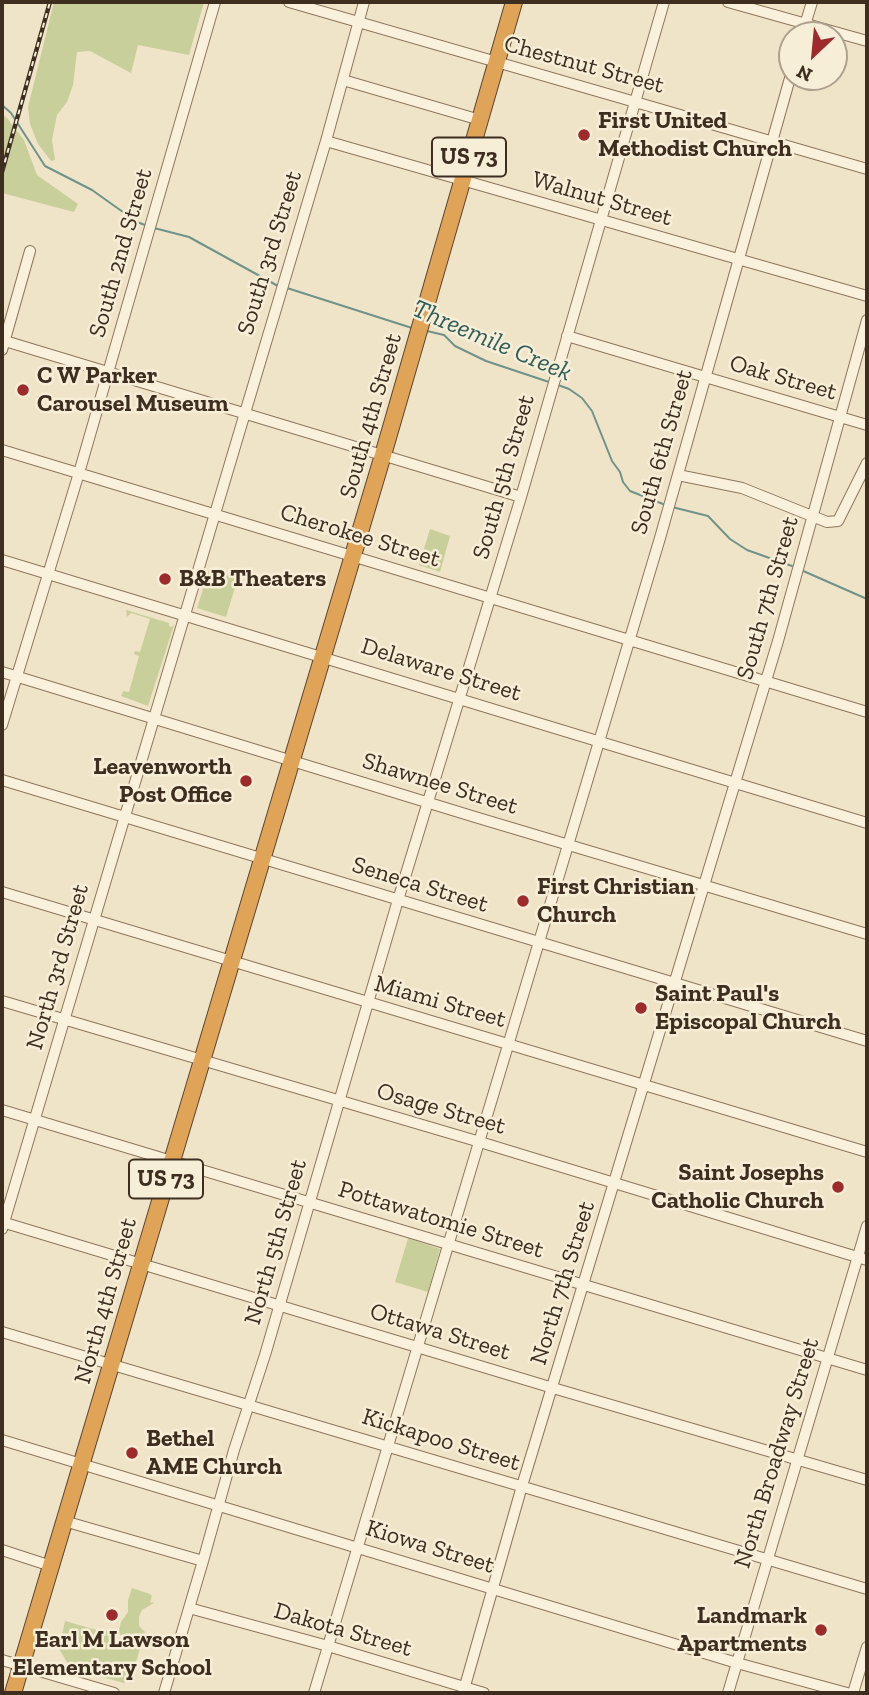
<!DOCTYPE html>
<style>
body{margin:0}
#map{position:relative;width:869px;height:1695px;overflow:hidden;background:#f0e4c8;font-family:"Zilla Slab",serif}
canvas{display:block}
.frame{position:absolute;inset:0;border:4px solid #3d2e20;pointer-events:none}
.north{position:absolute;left:778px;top:21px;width:70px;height:70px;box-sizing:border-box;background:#f7eed8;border:2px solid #ada18e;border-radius:50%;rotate:206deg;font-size:19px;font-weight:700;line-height:28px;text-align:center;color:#3d2e20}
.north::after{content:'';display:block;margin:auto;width:24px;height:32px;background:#9e2a2b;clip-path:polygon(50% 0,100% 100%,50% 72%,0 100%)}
</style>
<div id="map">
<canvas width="869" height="1695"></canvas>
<div class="frame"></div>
<div class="north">N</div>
</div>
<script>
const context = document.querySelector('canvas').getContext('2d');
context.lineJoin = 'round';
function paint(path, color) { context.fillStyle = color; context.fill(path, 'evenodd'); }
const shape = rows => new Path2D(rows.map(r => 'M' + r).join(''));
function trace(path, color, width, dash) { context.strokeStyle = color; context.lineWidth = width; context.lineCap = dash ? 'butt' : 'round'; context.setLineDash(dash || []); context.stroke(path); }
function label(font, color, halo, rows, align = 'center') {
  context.font = font + ' "Zilla Slab",serif'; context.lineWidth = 5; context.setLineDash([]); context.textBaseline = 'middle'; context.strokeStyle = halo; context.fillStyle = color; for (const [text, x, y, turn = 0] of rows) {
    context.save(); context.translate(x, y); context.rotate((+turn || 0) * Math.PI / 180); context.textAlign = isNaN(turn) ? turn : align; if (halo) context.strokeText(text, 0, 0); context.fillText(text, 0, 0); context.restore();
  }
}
const green = shape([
 [54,2,204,2,189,55,138,45,131,73,90,51,77,52,73,85,67,102,57,115,52,140,55,160,51,161,38,144,30,124,28,107],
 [2,114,7,118,24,140,37,175,78,204,74,212,2,193],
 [430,529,450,536,440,572,419,565],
 [209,570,238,578,226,617,197,608],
 [126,610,169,623,169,626,171,627,174,625,148,706,121,696,123,691,129,692,139,656,134,654,135,651,140,652,150,619,131,613,127,617],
 [408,1238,440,1249,428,1292,395,1282],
 [132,1588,150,1594,152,1596,150,1602,154,1603,142,1610,139,1617,139,1626,145,1632,131,1679,124,1683,77,1670,68,1664,59,1649,65,1621,104,1632,105,1630,111,1632,109,1638,130,1643,129,1637,118,1634,121,1622,128,1612,128,1600]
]);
const stream = shape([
 [2,105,11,113,45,166,92,190,137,222,145,225],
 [154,228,189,237,278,286],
 [287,288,412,328],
 [427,331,444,335,455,346,486,361,549,382],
 [558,385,569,389,582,398,592,411,612,461,620,472,623,482,630,491,663,504],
 [672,507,708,516,730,539,747,550,792,566],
 [801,570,867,599]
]);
const minor = shape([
 [289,2,867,169],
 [728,2,867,41],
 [802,35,812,2],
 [343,80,480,120],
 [326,141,867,296],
 [567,336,867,425],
 [5,341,521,497],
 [2,350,30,251],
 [2,450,867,712],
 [678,475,742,488,827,522,838,521,867,463],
 [2,560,867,823],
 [2,672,475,817,867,934],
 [2,725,79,473,215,2],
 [2,780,867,1041],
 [2,892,867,1152],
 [2,1001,480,1142,867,1260],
 [2,1110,867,1370],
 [2,1222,553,1388,867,1480],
 [2,1229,326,141,364,2],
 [2,1332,867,1589],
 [2,1440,737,1663,847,1693],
 [64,1521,203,1561],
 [2,1550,51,1566],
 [189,1608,328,1646,484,1693],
 [2,1660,114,1693],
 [164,1693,203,1561,234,1450,265,1355,398,900,521,497,664,2],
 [314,1693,660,538,792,71],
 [463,1693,522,1486,778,641,867,320],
 [728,1693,867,1226],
 [853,1693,867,1647]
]);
const highway = shape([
 [13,1693,383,455,514,2]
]);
const rail = shape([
 [2,172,50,2]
]);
const markers = [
 [584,135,7,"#9e2a2b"],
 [23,390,7,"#9e2a2b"],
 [165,579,7,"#9e2a2b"],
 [246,781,7,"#9e2a2b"],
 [523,901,7,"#9e2a2b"],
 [641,1008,7,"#9e2a2b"],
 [838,1187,7,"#9e2a2b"],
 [132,1453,7,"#9e2a2b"],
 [112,1615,7,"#9e2a2b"],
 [821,1630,7,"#9e2a2b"]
];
const shields = [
 [469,157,74],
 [166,1179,74]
];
const shieldNames = [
 ["US 73",469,157],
 ["US 73",166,1179]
];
const streetNames = [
 ["Chestnut Street",584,65,15],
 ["Walnut Street",602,199,16],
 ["South 2nd Street",121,253,-74],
 ["South 3rd Street",270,253,-73],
 ["Oak Street",783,378,16],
 ["South 4th Street",371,416,-74],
 ["South 6th Street",662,452,-74],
 ["South 5th Street",504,477,-74],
 ["Cherokee Street",360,536,17],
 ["South 7th Street",768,598,-74],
 ["Delaware Street",441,670,17],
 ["Shawnee Street",440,784,17],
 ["Seneca Street",420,885,17],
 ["North 3rd Street",58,967,-74],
 ["Miami Street",440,1002,16],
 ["Osage Street",441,1109,16],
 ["Pottawatomie Street",441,1220,17],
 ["North 5th Street",276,1242,-74],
 ["North 7th Street",563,1283,-73],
 ["North 4th Street",106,1301,-74],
 ["Ottawa Street",440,1332,17],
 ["Kickapoo Street",441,1440,17],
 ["North Broadway Street",777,1453,-73],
 ["Kiowa Street",430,1547,17],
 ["Dakota Street",343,1630,16]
];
const poiNames = [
 ["First United",598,121],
 ["Methodist Church",598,149],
 ["C W Parker",37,376],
 ["Carousel Museum",37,404],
 ["B&B Theaters",179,579],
 ["Leavenworth",232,767,"right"],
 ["Post Office",232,795,"right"],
 ["First Christian",537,887],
 ["Church",537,915],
 ["Saint Paul's",655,994],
 ["Episcopal Church",655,1022],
 ["Saint Josephs",824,1173,"right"],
 ["Catholic Church",824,1201,"right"],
 ["Bethel",146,1439],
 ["AME Church",146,1467],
 ["Landmark",807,1616,"right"],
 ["Apartments",807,1644,"right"],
 ["Earl M Lawson",112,1640,"center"],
 ["Elementary School",112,1668,"center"]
];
const waterNames = [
 ["Threemile Creek",492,341,23]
];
paint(green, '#c9cf9b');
trace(stream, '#6f938a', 2);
trace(minor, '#8d765c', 12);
trace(highway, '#5b4430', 18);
trace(minor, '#faf1dc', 10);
trace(highway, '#e0a458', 16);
trace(rail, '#3d2e20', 4.5);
trace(rail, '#f7eed8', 2, [5]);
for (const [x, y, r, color] of markers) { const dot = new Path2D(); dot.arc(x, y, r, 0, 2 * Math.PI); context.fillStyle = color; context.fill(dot); trace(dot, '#f7eed8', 2.5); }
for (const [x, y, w] of shields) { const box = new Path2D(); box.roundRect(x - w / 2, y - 19.5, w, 39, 5); context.fillStyle = '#f7eed8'; context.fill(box); trace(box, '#3d2e20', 2); }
label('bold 23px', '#3d2e20', null, shieldNames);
label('24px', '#3d2e20', '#f7eed8', streetNames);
label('bold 24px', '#3d2e20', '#f7eed8', poiNames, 'left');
label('italic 26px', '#2f5d5a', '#f7eed8', waterNames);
</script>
